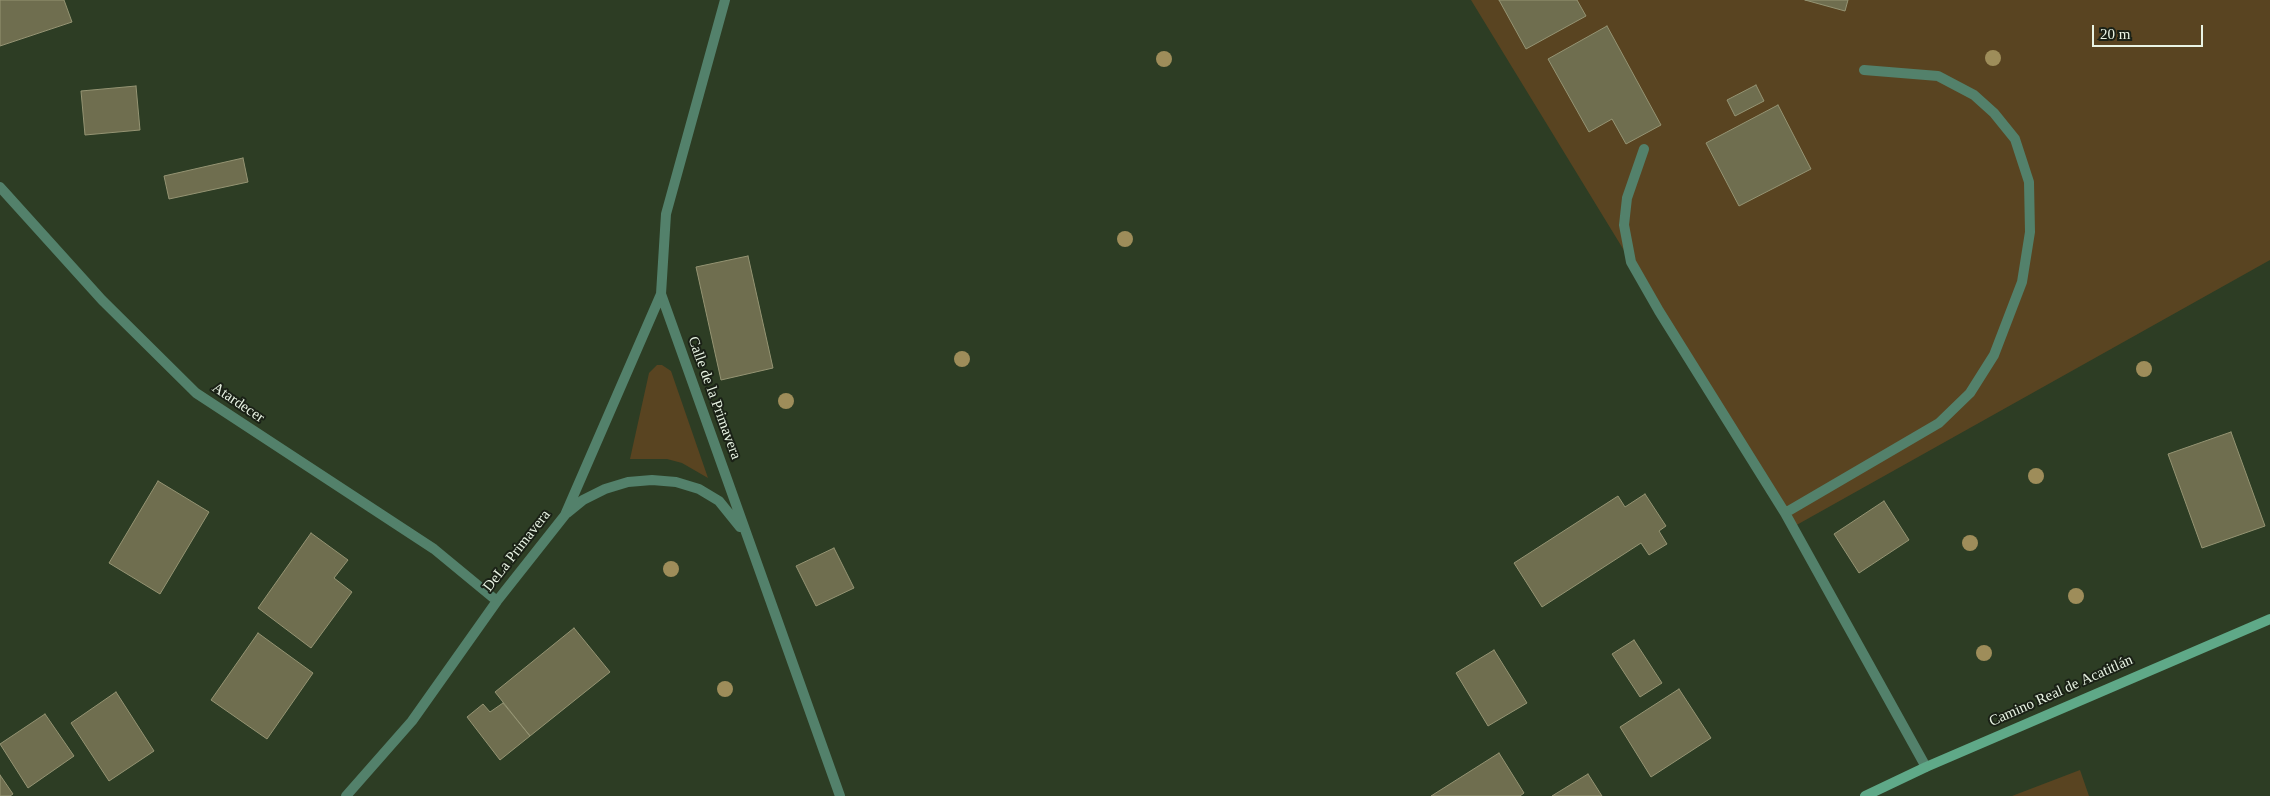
<!DOCTYPE html>
<meta charset="utf-8">
<style>
body{margin:0}
#map{position:relative;width:2270px;height:796px;overflow:hidden;background:#2d3d24;font-family:"Times New Roman",serif}
canvas{display:block}
.scale{position:absolute;left:2092px;top:25px;width:111px;height:22px;box-sizing:border-box;border:2px solid #e9f4e4;border-top:0;padding-left:6px;font-size:15px;line-height:18px;white-space:nowrap;color:#e9f4e4;-webkit-text-stroke:4px #1a2116;paint-order:stroke}
</style>
<div id="map">
<canvas width="2270" height="796"></canvas>
<div class="scale">20 m</div>
</div>
<script>
const context = document.querySelector('canvas').getContext('2d');
context.lineJoin = 'round';
function paint(path, color) { context.fillStyle = color; context.fill(path, 'evenodd'); }
const shape = rows => new Path2D(rows.map(r => 'M' + r).join(''));
function trace(path, color, width, dash) { context.strokeStyle = color; context.lineWidth = width; context.lineCap = dash ? 'butt' : 'round'; context.setLineDash(dash || []); context.stroke(path); }
function label(font, color, halo, rows, align = 'center') {
  context.font = font + ' "Times New Roman",serif'; context.lineWidth = 4; context.setLineDash([]); context.textBaseline = 'middle'; context.strokeStyle = halo; context.fillStyle = color; for (const [text, x, y, turn = 0] of rows) {
    context.save(); context.translate(x, y); context.rotate((+turn || 0) * Math.PI / 180); context.textAlign = isNaN(turn) ? turn : align; if (halo) context.strokeText(text, 0, 0); context.fillText(text, 0, 0); context.restore();
  }
}
const green = shape([
 [1471,0,2270,0,2270,260,1793,527],
 [657,365,662,365,671,371,708,478,682,463,667,459,630,459,649,373],
 [2080,770,2089,796,2012,796]
]);
const building = shape([
 [0,0,64,0,72,22,0,46,0,0],
 [1499,0,1577,0,1586,16,1526,49,1499,0],
 [1805,0,1848,0,1845,11,1805,0],
 [1607,26,1661,125,1626,144,1612,119,1589,132,1548,59,1607,26],
 [1756,85,1764,101,1735,116,1727,100,1756,85],
 [136,86,140,130,85,135,81,91,136,86],
 [1778,105,1811,169,1739,206,1706,143,1778,105],
 [243,158,248,182,169,199,164,176,243,158],
 [748,256,773,368,721,380,696,267,748,256],
 [2231,432,2265,526,2202,548,2168,454,2231,432],
 [158,481,209,512,160,594,109,563,158,481],
 [1645,494,1666,526,1659,531,1667,544,1649,555,1641,543,1542,607,1514,563,1618,496,1625,507,1645,494],
 [1884,501,1909,540,1859,573,1834,534,1884,501],
 [311,533,348,560,334,578,352,592,311,648,258,608,311,533],
 [834,548,854,588,816,606,796,566,834,548],
 [574,628,610,672,530,736,495,692,574,628],
 [258,633,313,673,267,739,211,700,258,633],
 [1634,640,1662,683,1640,697,1612,654,1634,640],
 [1494,650,1527,703,1488,726,1456,673,1494,650],
 [1679,689,1711,738,1651,777,1620,727,1679,689],
 [116,692,154,751,109,781,71,723,116,692],
 [503,703,530,736,500,760,467,717,483,704,490,712,503,703],
 [45,714,74,756,28,788,0,744,45,714],
 [1499,753,1524,793,1520,796,1431,796,1499,753],
 [1588,774,1602,796,1552,796,1588,774],
 [0,775,13,794,10,796,0,796,0,775]
]);
const street = shape([
 [725,0,666,214,661,294,840,796],
 [1644,149,1627,198,1624,225,1631,262,1659,311,1785,513,1926,767],
 [0,187,102,300,196,393,434,549,497,601],
 [567,513,583,500,605,489,628,482,652,480,676,482,699,489,719,501,740,527],
 [1785,513,1939,423,1970,393,1994,355,2022,282,2030,232,2029,182,2015,139,1994,113,1974,95,1938,76,1864,70],
 [346,796,412,721,497,601,565,515,661,294]
]);
const secondary = shape([
 [1865,796,1926,767,2270,619]
]);
const trees = [
 [1993,58],
 [1164,59],
 [1125,239],
 [962,359],
 [2144,369],
 [786,401],
 [2036,476],
 [1970,543],
 [671,569],
 [2076,596],
 [1984,653],
 [725,689]
];
const streetNames = [
 ["Calle de la Primavera",714,398,70],
 ["Atardecer",238,403,34],
 ["DeLa Primavera",517,551,-52],
 ["Camino Real de Acatitlán",2061,691,-24]
];
paint(green, '#594421');
paint(building, '#6f6e4f');
trace(building, '#959473', 1);
trace(street, '#53816b', 10);
trace(secondary, '#5fa988', 10);
context.fillStyle = '#9e8d5a';
for (const [x, y] of trees) { context.beginPath(); context.arc(x, y, 8, 0, 2 * Math.PI); context.fill(); }
label('15px', '#e9f4e4', '#1a2116', streetNames);
</script>
